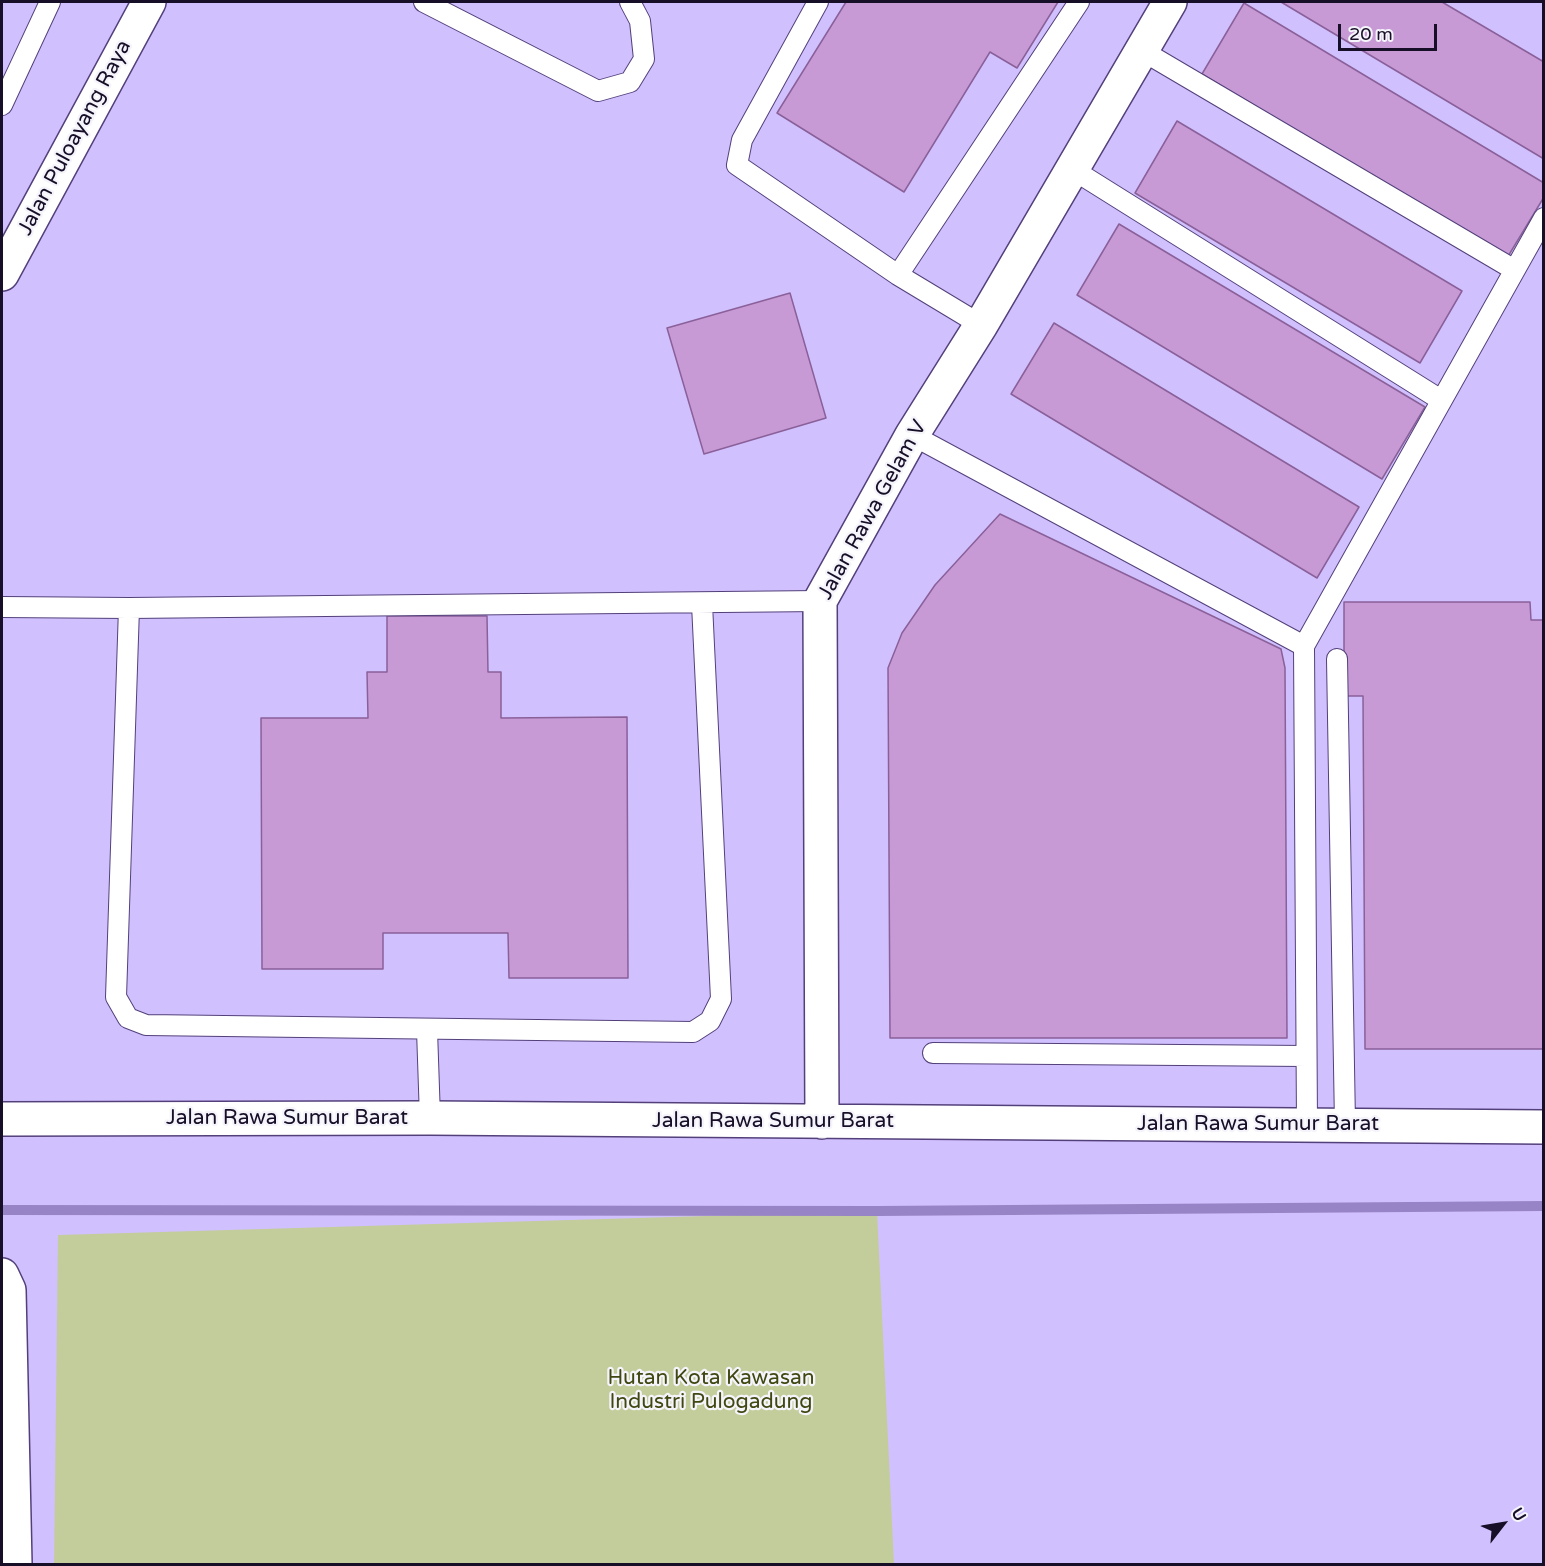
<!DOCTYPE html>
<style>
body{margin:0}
#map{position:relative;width:1545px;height:1566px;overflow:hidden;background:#d7cdf7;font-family:"Varela Round",sans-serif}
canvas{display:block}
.frame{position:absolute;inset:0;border:3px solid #170e27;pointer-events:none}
.north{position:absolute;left:1473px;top:1494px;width:60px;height:60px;-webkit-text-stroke:4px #f5f4fb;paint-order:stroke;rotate:59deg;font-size:16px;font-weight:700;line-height:24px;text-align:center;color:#170e27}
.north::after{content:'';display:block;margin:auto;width:21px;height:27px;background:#170e27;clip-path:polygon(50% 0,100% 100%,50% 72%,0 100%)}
.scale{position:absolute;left:1338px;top:24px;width:99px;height:27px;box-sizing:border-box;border:3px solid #170e27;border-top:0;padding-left:8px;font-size:18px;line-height:21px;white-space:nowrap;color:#170e27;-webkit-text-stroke:4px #f5f4fb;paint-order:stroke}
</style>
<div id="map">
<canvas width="1545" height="1566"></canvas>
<div class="frame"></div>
<div class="north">U</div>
<div class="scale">20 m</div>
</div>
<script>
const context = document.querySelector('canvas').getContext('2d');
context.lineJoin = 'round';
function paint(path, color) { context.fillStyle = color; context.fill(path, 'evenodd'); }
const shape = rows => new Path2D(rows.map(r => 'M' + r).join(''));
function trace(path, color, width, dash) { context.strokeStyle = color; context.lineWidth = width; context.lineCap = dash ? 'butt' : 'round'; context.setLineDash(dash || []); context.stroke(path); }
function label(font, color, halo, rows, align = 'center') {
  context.font = font + ' "Varela Round",sans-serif'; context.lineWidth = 4.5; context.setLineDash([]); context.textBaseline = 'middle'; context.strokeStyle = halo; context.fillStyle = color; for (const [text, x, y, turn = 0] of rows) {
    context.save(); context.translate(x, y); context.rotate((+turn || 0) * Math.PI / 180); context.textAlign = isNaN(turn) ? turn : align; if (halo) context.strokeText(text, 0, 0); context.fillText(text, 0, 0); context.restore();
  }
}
const built = shape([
 [2,2,1543,2,1543,1564,2,1564]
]);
const green = shape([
 [877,1211,894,1564,54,1564,58,1235]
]);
const stream = shape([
 [2,1210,877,1211,1544,1206]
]);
const building = shape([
 [846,2,1058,2,1017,68,990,52,904,192,777,113,846,2],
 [1281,2,1442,2,1544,62,1544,159,1281,2],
 [1244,3,1544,183,1544,197,1507,258,1202,74,1244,3],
 [1177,121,1462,291,1420,363,1135,193,1177,121],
 [1119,224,1425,407,1382,479,1077,295,1119,224],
 [790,293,826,418,704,454,667,328,790,293],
 [1054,323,1359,507,1317,578,1011,394,1054,323],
 [1000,514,1281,649,1285,668,1287,1038,890,1038,888,668,902,633,935,585,1000,514],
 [1344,602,1530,602,1531,620,1544,620,1544,1049,1365,1049,1363,696,1344,696,1344,602],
 [387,616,487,616,488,672,501,672,501,718,627,717,628,978,509,978,508,933,383,933,383,969,262,969,261,718,368,718,367,672,387,672,387,616]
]);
const service = shape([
 [424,2,598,91,630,82,644,59,640,21,630,2],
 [818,2,742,140,737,165,898,275,981,325],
 [1141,50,1513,269],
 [2,105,50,2],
 [1072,169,1441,400],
 [898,275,1079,2],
 [912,435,1304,646],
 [2,607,129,608,820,601],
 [129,608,116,997,128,1018,146,1025,693,1032,710,1021,721,999,702,604],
 [1337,659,1345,1124],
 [427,1030,430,1118],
 [933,1053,1306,1056],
 [1307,1124,1304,646,1544,218]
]);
const minor = shape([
 [2,1119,430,1118,1544,1127],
 [822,1122,820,601,912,435,981,325,1170,2]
]);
const tertiary = shape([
 [2,274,149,2],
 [2,1275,9,1290,15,1564]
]);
const streetNames = [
 ["Jalan Puloayang Raya",75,138,-62],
 ["Jalan Rawa Gelam V",873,510,-61],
 ["Jalan Rawa Sumur Barat",287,1118],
 ["Jalan Rawa Sumur Barat",773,1121],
 ["Jalan Rawa Sumur Barat",1258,1124]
];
const parkNames = [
 ["Hutan Kota Kawasan",711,1378],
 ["Industri Pulogadung",711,1402]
];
paint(built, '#d1c0fe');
paint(green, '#c3cd9b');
trace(stream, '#9784c6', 10);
paint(building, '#c79ad6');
trace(building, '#8a6099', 1.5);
trace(service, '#53407b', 22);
trace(minor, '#53407b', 36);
trace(tertiary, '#53407b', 36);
trace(service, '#fff', 20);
trace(minor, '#fff', 33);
trace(tertiary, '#fff', 33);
label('21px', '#170e27', '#f5f4fb', streetNames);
label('21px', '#404710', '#f5f4fb', parkNames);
</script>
